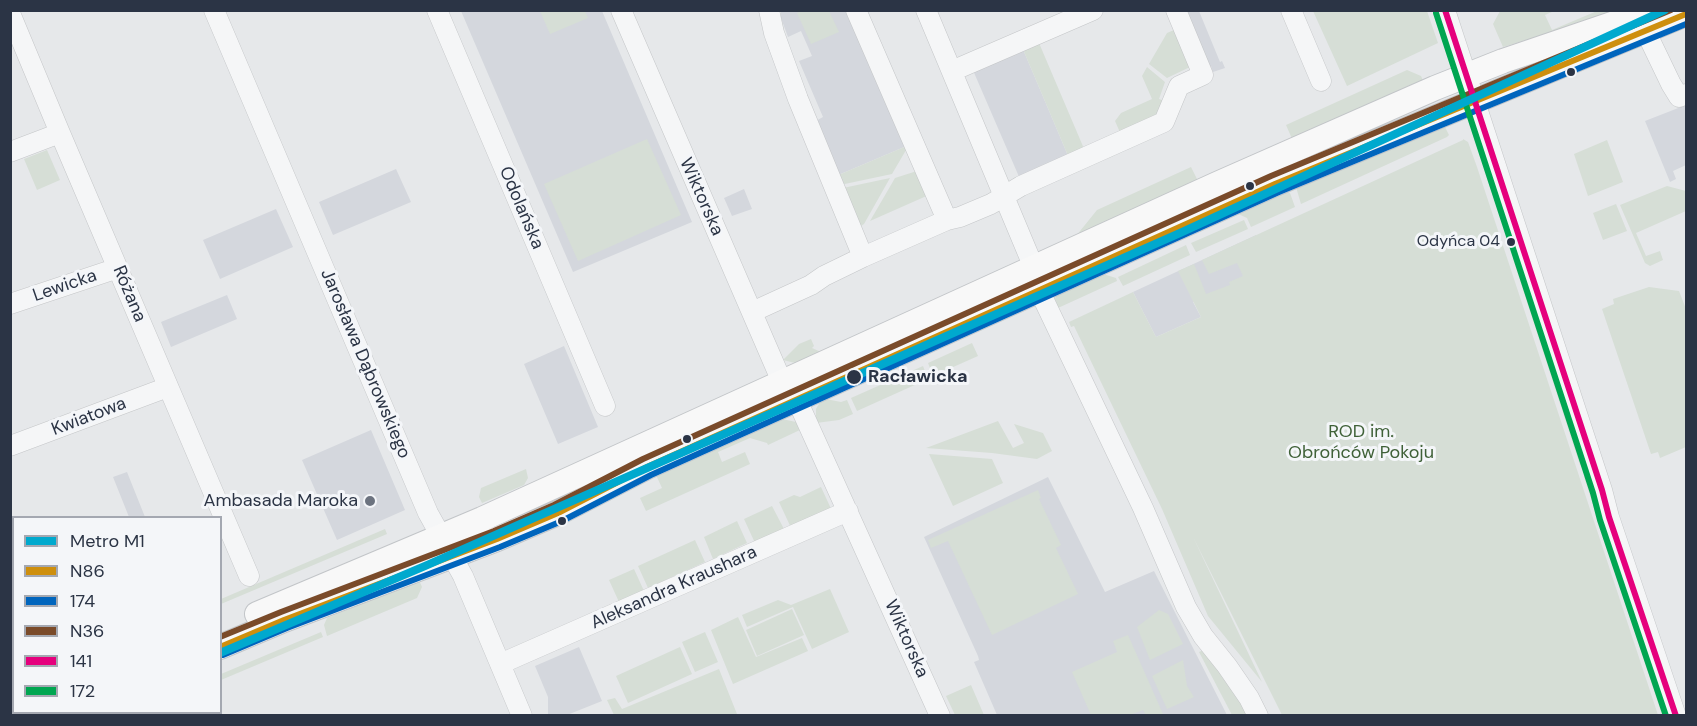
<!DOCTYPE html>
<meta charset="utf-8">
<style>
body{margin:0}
#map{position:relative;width:1697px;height:726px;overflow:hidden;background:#e6e8ea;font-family:"DM Sans",sans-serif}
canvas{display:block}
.frame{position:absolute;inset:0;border:12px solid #2b3445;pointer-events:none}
.legend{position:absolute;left:12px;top:516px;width:210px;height:198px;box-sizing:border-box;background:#f4f6f9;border:2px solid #a4a8b1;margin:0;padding:8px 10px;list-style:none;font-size:18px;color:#2b3445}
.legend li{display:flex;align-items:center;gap:12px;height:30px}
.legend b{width:30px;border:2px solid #a4a8b1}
</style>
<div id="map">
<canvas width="1697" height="726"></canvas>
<div class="frame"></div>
<ul class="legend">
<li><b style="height:8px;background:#00a9ce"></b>Metro M1</li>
<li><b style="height:8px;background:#ce8f0e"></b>N86</li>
<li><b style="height:8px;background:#0065bd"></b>174</li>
<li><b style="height:8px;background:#7a4b2a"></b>N36</li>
<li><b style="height:8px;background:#e5007d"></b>141</li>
<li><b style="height:8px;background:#00a651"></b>172</li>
</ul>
</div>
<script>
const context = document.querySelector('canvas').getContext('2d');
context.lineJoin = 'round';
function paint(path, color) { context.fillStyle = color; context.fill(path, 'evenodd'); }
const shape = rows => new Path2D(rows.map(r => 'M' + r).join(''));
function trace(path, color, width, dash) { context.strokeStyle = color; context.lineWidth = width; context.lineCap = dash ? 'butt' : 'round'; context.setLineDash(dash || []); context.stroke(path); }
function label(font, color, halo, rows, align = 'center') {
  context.font = font + ' "DM Sans",sans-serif'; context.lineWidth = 6; context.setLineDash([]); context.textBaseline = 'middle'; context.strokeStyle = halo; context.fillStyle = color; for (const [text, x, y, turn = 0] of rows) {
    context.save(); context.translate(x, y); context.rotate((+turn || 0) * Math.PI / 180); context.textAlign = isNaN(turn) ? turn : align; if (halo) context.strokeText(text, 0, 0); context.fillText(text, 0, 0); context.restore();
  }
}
const built = shape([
 [461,11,602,11,692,222,573,272],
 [781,11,852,11,909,145,836,176,814,122,823,117,799,61,812,56,801,31,788,37,781,18],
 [1181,11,1199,11,1220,62,1222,61,1225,68,1213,72,1211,66,1204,69],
 [1022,47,1069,158,1020,179,972,68],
 [1686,105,1686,165,1673,171,1676,179,1670,182,1645,121],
 [396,169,411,202,333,235,319,202],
 [744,189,752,209,732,216,724,198],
 [276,209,293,247,220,279,203,240],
 [1256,235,1270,273,1193,302,1201,317,1156,337,1133,292],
 [227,295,237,319,171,347,161,322],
 [564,346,598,427,558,444,524,364],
 [371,430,405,510,337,540,302,460],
 [127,472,145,517,129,517,113,477],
 [1048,477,1105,592,1154,571,1227,715,997,715,974,662,979,660,978,656,924,537],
 [579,647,602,701,567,715,548,715,548,697,535,666]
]);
const green = shape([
 [540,11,585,11,588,18,550,34],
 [802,11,829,11,839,32,811,44,797,13],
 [1313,11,1427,11,1438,43,1347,86],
 [1500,11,1554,11,1545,15,1552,30,1597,11,1612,11,1613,12,1622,11,1503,47,1493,24],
 [1174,30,1190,67,1167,78,1149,64,1167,33],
 [1039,43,1085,151,1069,158,1022,47],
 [1147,67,1165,82,1159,99,1168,102,1162,112,1122,137,1115,121,1121,113,1152,99,1142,76],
 [1407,70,1421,76,1425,85,1293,141,1286,125],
 [1445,127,1449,135,1447,137,1301,204,1296,187],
 [647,139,681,215,578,261,544,184],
 [1463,139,1468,142,1477,167,1658,715,1282,715,1193,537,1262,682,1208,616,1162,509,1074,326,1071,327,1069,322,1133,292,1156,337,1201,317,1178,271,1194,264,1206,294,1230,285,1229,282,1243,276,1237,263,1209,274,1202,260,1463,140],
 [1607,140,1623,182,1588,196,1574,154],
 [909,145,892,174,840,185,836,176],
 [47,150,60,180,37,190,24,159],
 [1191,167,1198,181,1076,236,1097,210],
 [920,170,931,194,870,221,895,178],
 [890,178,864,224,859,227,843,188],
 [1667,186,1686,191,1686,211,1636,233,1646,256,1660,251,1663,260,1650,266,1645,263,1620,205],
 [1286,191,1290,193,1295,207,1251,227,1247,218,1236,213],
 [1616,204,1627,231,1603,240,1593,213],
 [1244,220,1248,229,1196,252,1191,243],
 [1186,245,1190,255,1123,286,1118,277],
 [1517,258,1584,465,1582,466,1580,465,1513,259],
 [1103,274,1116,278,1117,281,1058,308,1054,300,1058,294],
 [1649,287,1679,291,1686,309,1686,447,1660,458,1658,452,1651,454,1602,309,1614,304,1613,299],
 [811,339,814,346,812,348,821,352,795,363,783,360,799,344],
 [972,343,978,356,933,376,928,363],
 [923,366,928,379,857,411,851,398],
 [826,399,841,402,847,400,853,414,839,420,816,423,816,409,820,402],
 [782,419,796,422,802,429,768,445,767,443,750,438,718,452,722,462,745,452,750,464,646,511,640,498,662,488,656,475],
 [998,421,1013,448,1024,443,1014,424,1043,433,1052,451,1037,459,992,453,926,448],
 [929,454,992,459,1003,483,953,506],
 [526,469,528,478,524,485,482,503,479,497,481,488],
 [1587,473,1666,715,1662,715,1584,477],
 [821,487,833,513,793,532,779,502,794,495,800,497],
 [1038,490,1041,498,1039,499,1061,545,1056,548,1078,594,992,635,948,541,931,548,928,540],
 [772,506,784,529,755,543,744,519],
 [737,521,747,543,713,559,704,537],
 [385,529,387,534,221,604,221,599],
 [695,540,705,562,648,588,638,566],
 [634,569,644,591,619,602,609,580],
 [419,580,422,587,417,598,327,636,324,625,327,618],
 [830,589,849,632,812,649,793,607,747,627,742,615,778,600,791,605],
 [792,609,804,635,757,656,746,630],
 [1159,610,1168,614,1183,644,1150,660,1137,627],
 [738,617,756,657,802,638,808,651,733,684,711,630],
 [321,632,323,637,221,680,221,674],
 [705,632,718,662,695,672,682,642],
 [1128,635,1163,714,1146,715,1143,710,1130,715,1091,715,1072,672,1117,652,1113,641],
 [680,647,692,674,628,703,616,676],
 [1204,650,1249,715,1232,715,1199,652],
 [1183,660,1187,686,1194,697,1167,709,1152,676],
 [719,669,737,714,733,715,614,715,607,700,615,698,622,709],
 [971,685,984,715,955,715,946,696]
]);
const minor = shape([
 [214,10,428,513,463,576,522,716],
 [437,10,605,406],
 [621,10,782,382],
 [769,10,774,33,798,99,863,257],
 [856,10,947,220],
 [926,10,1034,268],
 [1291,10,1321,81],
 [1445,10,1602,490,1609,517,1676,716],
 [10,13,60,133,249,576],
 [1646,32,1671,84,1679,97,1686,94],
 [952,71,1093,10],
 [10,152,60,133],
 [1039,290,1143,508,1186,607,1203,636,1227,666,1249,698,1258,716],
 [10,304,118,268],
 [752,312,811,285,824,276,863,257,947,220,960,217,991,204,1021,186,1164,122,1179,86,1203,75,1176,10],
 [797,400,940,716],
 [10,446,168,387],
 [500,664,848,511]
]);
const major = shape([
 [257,614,482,519,1217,184,1435,88,1503,61,1653,10],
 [220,647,284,620,497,539,558,513,647,467,1275,184,1686,14],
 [16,716,23,712],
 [59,716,66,712]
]);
const bus1 = shape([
 [220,647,284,620,497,539,558,513,647,467,1275,184,1686,14]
]);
const bus2 = shape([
 [223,655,287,628,500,547,562,521,651,475,1279,192,1686,24]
]);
const bus3 = shape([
 [220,637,281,612,494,531,554,505,643,459,1271,176,1671,10]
]);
const bus4 = shape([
 [1445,10,1602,490,1609,517,1676,716]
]);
const bus5 = shape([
 [1436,13,1593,493,1600,520,1666,716]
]);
const metro1 = shape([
 [220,653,425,566,1180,233,1665,10]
]);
const markers = [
 [1571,72,5,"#2b3445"],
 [1250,186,5,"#2b3445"],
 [1511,242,5,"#2b3445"],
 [854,377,8,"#2b3445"],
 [687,439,5,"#2b3445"],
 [370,501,6,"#6c737f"],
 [562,521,5,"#2b3445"]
];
const busNames = [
 ["Odyńca 04",1500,242]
];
const streetNames = [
 ["Wiktorska",701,197,66],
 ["Odolańska",521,208,67],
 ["Lewicka",65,286,-19],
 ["Różana",129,294,67],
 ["Jarosława Dąbrowskiego",365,364,67],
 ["Kwiatowa",89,417,-21],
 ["Aleksandra Kraushara",674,588,-24],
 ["Wiktorska",906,639,66]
];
const stopNames = [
 ["Racławicka",868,377]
];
const parkNames = [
 ["ROD im.",1361,432],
 ["Obrońców Pokoju",1361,453]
];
const poiNames = [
 ["Ambasada Maroka",358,501]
];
paint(built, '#d4d7dd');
paint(green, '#d6ded6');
trace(minor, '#c4c6c8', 21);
trace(major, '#c2c5c8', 26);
trace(minor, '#f5f6f7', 20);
trace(major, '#f8f8f8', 24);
trace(bus1, '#ce8f0e', 6);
trace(bus2, '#0065bd', 6);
trace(bus3, '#7a4b2a', 6);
trace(bus4, '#e5007d', 6);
trace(bus5, '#00a651', 6);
trace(metro1, '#00a9ce', 8);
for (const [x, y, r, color] of markers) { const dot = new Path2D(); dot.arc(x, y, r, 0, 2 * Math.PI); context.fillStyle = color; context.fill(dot); trace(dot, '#f4f6f9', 2); }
label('16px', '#2b3445', '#f4f6f9', busNames, 'right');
label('18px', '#2b3445', '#f4f6f9', streetNames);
label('bold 18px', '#2b3445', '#f4f6f9', stopNames, 'left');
label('18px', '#3f6138', '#f4f6f9', parkNames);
label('18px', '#2b3445', '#f4f6f9', poiNames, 'right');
</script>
